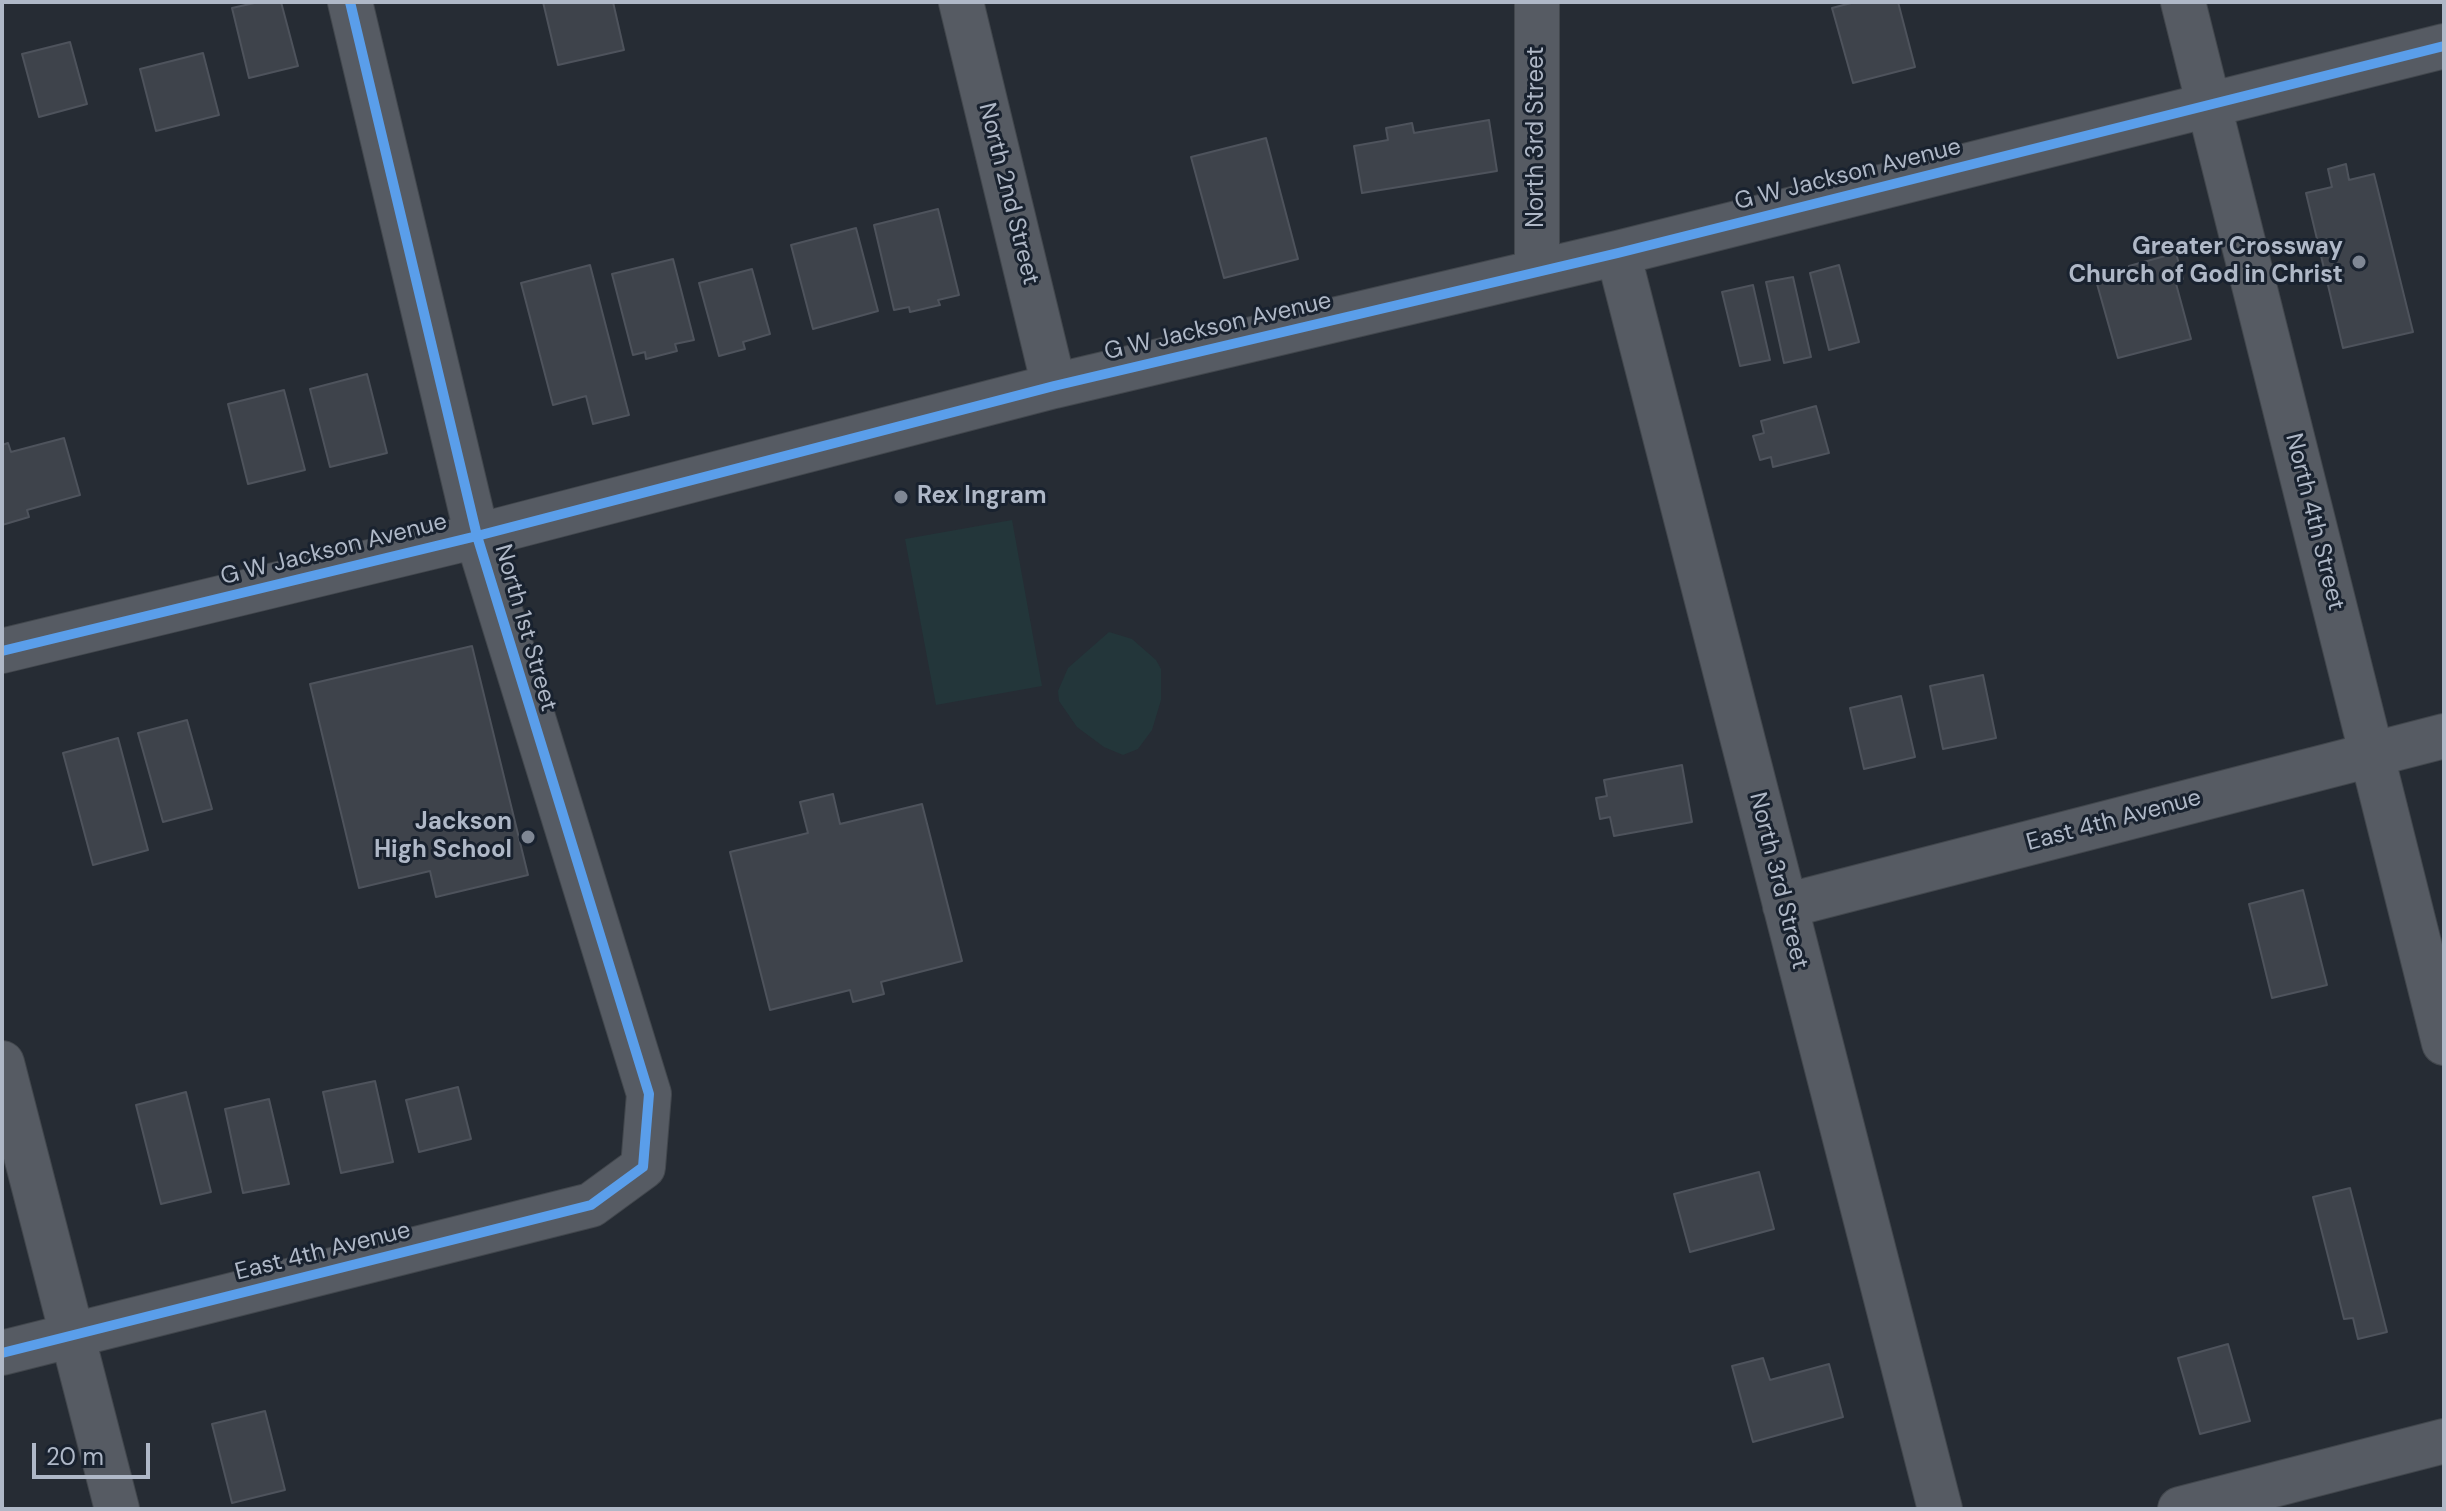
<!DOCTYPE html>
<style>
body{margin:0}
#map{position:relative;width:2446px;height:1511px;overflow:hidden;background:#262c34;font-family:"DM Sans",sans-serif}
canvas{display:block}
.frame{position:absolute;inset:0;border:4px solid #afb8c7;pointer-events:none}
.scale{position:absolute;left:32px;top:1443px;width:118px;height:36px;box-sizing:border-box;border:4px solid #afb8c7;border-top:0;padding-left:10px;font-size:24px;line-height:28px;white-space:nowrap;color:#afb8c7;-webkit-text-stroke:6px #19222f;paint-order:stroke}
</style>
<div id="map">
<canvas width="2446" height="1511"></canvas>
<div class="frame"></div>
<div class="scale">20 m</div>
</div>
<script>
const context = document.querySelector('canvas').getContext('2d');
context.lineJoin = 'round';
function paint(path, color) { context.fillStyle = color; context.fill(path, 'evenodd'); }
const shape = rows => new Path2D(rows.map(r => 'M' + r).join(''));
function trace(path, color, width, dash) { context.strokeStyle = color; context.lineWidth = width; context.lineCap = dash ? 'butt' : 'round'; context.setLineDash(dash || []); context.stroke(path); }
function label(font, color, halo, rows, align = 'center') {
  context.font = font + ' "DM Sans",sans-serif'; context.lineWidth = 6; context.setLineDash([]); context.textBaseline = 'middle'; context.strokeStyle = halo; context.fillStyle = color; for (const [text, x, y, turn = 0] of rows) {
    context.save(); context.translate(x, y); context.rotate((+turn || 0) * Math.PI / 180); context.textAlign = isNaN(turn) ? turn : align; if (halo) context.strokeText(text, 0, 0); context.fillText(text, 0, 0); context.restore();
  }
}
const green = shape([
 [1012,520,1042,686,936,705,905,539],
 [1109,632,1132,639,1156,660,1161,669,1161,700,1152,730,1138,749,1123,755,1104,747,1077,727,1059,701,1058,691,1068,668]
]);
const building = shape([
 [259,2,281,2,298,66,249,78,232,8,259,2],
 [543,2,613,2,624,50,558,65,543,2],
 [1855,2,1898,2,1915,67,1853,83,1832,8,1855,2],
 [70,42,87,104,39,117,22,54,70,42],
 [203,53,219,115,156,131,140,69,203,53],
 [1489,120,1497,171,1362,193,1354,146,1388,140,1386,128,1412,123,1414,133,1489,120],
 [1266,138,1298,259,1224,278,1191,157,1266,138],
 [2346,164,2349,180,2374,174,2413,332,2343,348,2306,193,2332,187,2328,169,2346,164],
 [938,209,959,295,938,300,940,305,910,312,909,307,894,310,874,225,938,209],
 [856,228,878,311,813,329,791,245,856,228],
 [2176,253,2183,279,2175,280,2191,339,2118,358,2097,284,2131,275,2129,266,2176,253],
 [673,259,694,340,675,344,677,351,646,359,645,352,633,355,612,274,673,259],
 [590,265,629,415,593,424,586,396,553,405,521,283,590,265],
 [1839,265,1859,342,1829,350,1810,273,1839,265],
 [752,269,770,334,743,342,745,349,719,356,699,283,752,269],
 [1793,277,1811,357,1784,363,1766,282,1793,277],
 [1753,285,1770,360,1740,366,1722,292,1753,285],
 [367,374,387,453,330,467,310,389,367,374],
 [284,390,305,470,248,484,228,404,284,390],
 [1816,406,1829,453,1773,467,1771,457,1760,460,1753,436,1764,433,1761,421,1816,406],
 [64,438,80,495,27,510,29,517,2,525,2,445,8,443,11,452,64,438],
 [472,646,528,875,436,897,430,871,359,888,310,684,472,646],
 [1983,675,1996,738,1943,749,1930,686,1983,675],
 [1901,696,1915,757,1864,769,1850,708,1901,696],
 [187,720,212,809,163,822,138,733,187,720],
 [118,738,148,850,93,865,63,753,118,738],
 [1682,765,1692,822,1614,836,1610,817,1600,819,1596,798,1607,796,1604,780,1682,765],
 [833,794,840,824,922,804,962,961,881,982,884,994,853,1002,850,990,770,1010,730,852,808,833,800,802,833,794],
 [2303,890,2327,985,2272,998,2249,904,2303,890],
 [375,1081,393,1162,341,1173,323,1092,375,1081],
 [458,1087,471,1139,419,1152,406,1100,458,1087],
 [186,1092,211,1192,161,1204,136,1105,186,1092],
 [269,1099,289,1184,243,1193,225,1109,269,1099],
 [1759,1172,1774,1229,1690,1252,1674,1194,1759,1172],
 [2350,1188,2387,1332,2358,1339,2353,1318,2344,1319,2313,1197,2350,1188],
 [2228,1344,2250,1421,2200,1434,2178,1358,2228,1344],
 [1763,1358,1770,1380,1829,1364,1843,1417,1753,1442,1732,1366,1763,1358],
 [265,1411,285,1490,232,1503,212,1424,265,1411]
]);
const minor = shape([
 [961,2,1054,386],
 [1537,2,1537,271],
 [2183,2,2444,1043],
 [1618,253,1940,1509],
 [2,651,477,536,1054,386,1618,253,2444,46],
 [1785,906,2444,736],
 [2,1063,117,1509],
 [2,1353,591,1205,643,1167,649,1094,477,536,350,2],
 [2180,1509,2444,1441]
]);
const cycleway = shape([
 [2,651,477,536,1054,386,1618,253,2444,46],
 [2,1353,591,1205,643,1167,649,1094,477,536,350,2]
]);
const markers = [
 [2359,262,8,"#7f8794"],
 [901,497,8,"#7f8794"],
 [528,837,8,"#7f8794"]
];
const streetNames = [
 ["North 3rd Street",1537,137,-90],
 ["G W Jackson Avenue",1848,175,-14],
 ["North 2nd Street",1008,194,76],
 ["G W Jackson Avenue",1218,327,-13],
 ["North 4th Street",2314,522,76],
 ["G W Jackson Avenue",334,550,-14],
 ["North 1st Street",525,628,74],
 ["East 4th Avenue",2114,821,-15],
 ["North 3rd Street",1778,881,76],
 ["East 4th Avenue",323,1252,-14]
];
const poiNames = [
 ["Greater Crossway",2343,248],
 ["Church of God in Christ",2343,276],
 ["Rex Ingram",917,497,"left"],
 ["Jackson",512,823],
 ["High School",512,851]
];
paint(green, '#23363a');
paint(building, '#3e434b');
trace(building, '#4e535c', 2);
trace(minor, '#42474d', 46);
trace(minor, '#565b63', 44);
trace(cycleway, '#5a9eea', 10);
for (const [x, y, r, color] of markers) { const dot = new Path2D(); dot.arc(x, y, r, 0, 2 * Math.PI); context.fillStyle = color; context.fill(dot); trace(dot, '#19222f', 3); }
label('24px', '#afb8c7', '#19222f', streetNames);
label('bold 24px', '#afb8c7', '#19222f', poiNames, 'right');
</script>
